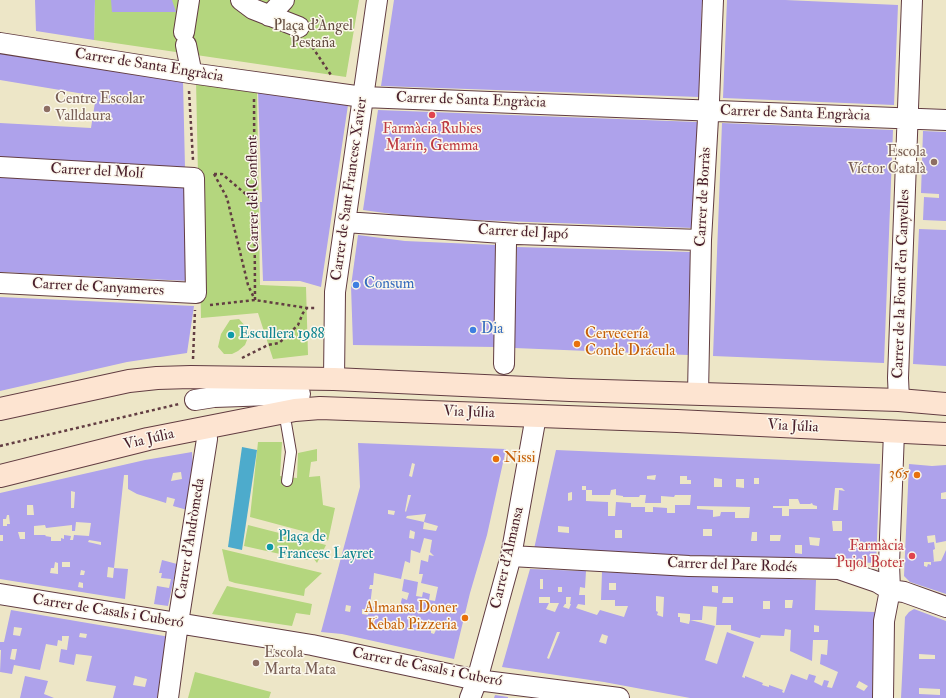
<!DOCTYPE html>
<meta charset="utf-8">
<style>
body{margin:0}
canvas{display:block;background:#ede6c7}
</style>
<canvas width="946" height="698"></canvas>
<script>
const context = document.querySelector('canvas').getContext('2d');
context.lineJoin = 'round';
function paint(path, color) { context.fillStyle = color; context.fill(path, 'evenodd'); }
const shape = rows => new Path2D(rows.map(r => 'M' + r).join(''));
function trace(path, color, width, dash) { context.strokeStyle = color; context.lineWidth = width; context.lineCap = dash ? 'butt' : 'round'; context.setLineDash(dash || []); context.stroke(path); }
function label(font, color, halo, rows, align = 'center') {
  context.font = font + ' "IM FELL Double Pica",serif'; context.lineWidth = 3; context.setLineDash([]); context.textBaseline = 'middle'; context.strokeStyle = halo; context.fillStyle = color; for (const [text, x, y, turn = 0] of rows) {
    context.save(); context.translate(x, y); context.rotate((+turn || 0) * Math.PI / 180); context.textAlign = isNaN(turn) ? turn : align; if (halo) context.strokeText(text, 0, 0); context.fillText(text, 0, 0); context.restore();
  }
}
const green = shape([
 [95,0,359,0,346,77,94,40],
 [196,80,257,89,260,285,306,287,308,355,273,359,258,313,201,318],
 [239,319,247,328,249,335,245,345,238,351,232,354,224,354,218,347,221,334,230,320],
 [258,442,282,442,280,476,297,478,298,453,317,449,317,461,311,462,309,477,320,476,323,505,335,508,328,541,317,528,310,533,250,517],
 [248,525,326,545,317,563,310,554,307,560,244,546],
 [222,549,322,573,305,589,304,596,235,583,229,581],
 [227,586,312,604,310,615,296,613,292,626,212,614],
 [195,672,271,692,269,698,188,698]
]);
const water = shape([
 [242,447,257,450,242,550,228,547]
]);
const building = shape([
 [35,0,95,0,94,40,36,31],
 [111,0,172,0,176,12,112,12],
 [394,0,702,0,699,97,381,86],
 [727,0,785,0,898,5,894,105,723,98],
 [0,53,183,81,185,168,0,158,0,123,91,128,96,96,0,80],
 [258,92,348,105,321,287,300,281,263,281,260,202,262,202],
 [378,110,698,122,693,228,421,218,363,210],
 [722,123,893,130,884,363,713,356],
 [923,131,946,132,946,221,923,220,924,197,939,198,939,194,921,193],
 [0,177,187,187,189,281,0,272],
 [919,229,946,230,946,366,913,364],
 [358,235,405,241,497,245,495,347,353,345,351,286],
 [517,247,692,252,688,355,514,348],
 [0,297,194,306,187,353,127,362,0,391],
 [358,443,506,449,487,535,470,593,454,659,342,634,321,632,360,487],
 [412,463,415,464,412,477,409,476],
 [408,495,411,495,406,512,405,511],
 [388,510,395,511,394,515,388,514],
 [426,514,424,522,438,526,436,531,423,529,424,522,406,518,407,516],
 [410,530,415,532,414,539,409,538],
 [424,538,432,540,430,552,434,556,429,555,428,562,421,560,419,574,423,574,421,583,438,587,435,601,429,600,430,594,423,592,422,597,416,596,418,582,404,579,402,591,409,593,407,600,402,598,399,610,370,606,372,589,369,589,370,585,373,585,374,573,401,579,405,561,410,563,411,550,420,553],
 [346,605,351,606,350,612,345,611],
 [362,609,369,610,368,615,362,614],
 [431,629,436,630,434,634,431,633],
 [556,450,880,464,876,563,534,549],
 [656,475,655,480,647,479,647,476],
 [680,476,687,476,687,480,691,480,691,484,680,484],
 [714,478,722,479,722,487,714,487],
 [754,478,759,478,759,484,754,484],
 [736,479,744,479,744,488,736,487],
 [582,486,586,486,586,490,592,490,592,495,610,495,611,490,616,489,616,495,623,496,623,497,639,497,640,495,646,495,645,503,661,503,661,496,674,497,675,495,691,495,690,505,675,505,675,513,667,513,667,508,653,507,653,512,645,512,645,507,631,507,631,503,616,502,615,516,608,516,608,502,586,501,586,490,582,490],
 [835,488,842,488,845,491,839,490,838,510,833,510],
 [572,492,572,500,568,501,568,493],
 [789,499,798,499,800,504,810,504,812,503,813,505,817,506,817,509,789,509,789,516,782,516,782,508,773,508,773,506,789,506],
 [697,506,750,507,749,518,735,518,735,512,721,512,720,516,713,517,713,510,697,509],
 [832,521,842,521,842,531,833,531],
 [558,526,569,527,569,533,558,532],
 [703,529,712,529,712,536,703,536],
 [615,530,622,530,622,538,615,538],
 [752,532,757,532,757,541,751,541],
 [770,535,781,535,780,541,770,541],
 [809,537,820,538,819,546,810,545],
 [795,545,802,545,802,554,795,553],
 [192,452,195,493,191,511,173,506,175,499,167,497,166,503,137,494,128,489,128,475,124,475,114,568,108,567,107,577,113,578,114,568,128,569,125,599,0,579,0,541,3,541,3,535,0,535,0,493,145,460],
 [181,472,182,479,171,481,173,473],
 [71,491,75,492,74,508,71,508],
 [27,505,33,505,34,515,27,515],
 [7,515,9,515,10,524,7,524,7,526,3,526,3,519,6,519],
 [76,522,91,523,89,536,74,535,73,540,70,540,71,536,64,535,64,539,61,538,61,541,51,541,51,537,45,536,46,535,34,535,34,526,45,525,46,528,72,525,72,531,75,531],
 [18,532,25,532,25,539,20,539],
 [89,540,101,542,101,545,88,542],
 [55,562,58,563,58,574,50,573,51,568,54,568],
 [62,562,70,562,70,567,62,567],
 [81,570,85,571,84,575,80,575],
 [79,582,83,583,83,588,78,587],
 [909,464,932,466,946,465,946,492,941,493,941,499,946,499,946,541,936,543,935,535,927,536,928,543,934,542,935,549,933,550,934,562,924,562,924,566,927,567,928,564,931,565,931,562,941,561,946,550,946,594,910,582,904,576],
 [162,560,177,564,168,606,154,604,157,586,169,588,171,579,161,578,162,573,159,573],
 [530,569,586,571,585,588,580,587,579,595,585,595,585,605,578,604,576,608,597,615,600,610,624,617,628,606,615,606,615,600,601,600,602,572,816,580,815,610,875,612,872,698,690,698,604,682,502,667],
 [540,579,543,579,543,589,540,589],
 [609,583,616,583,616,590,609,590],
 [712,586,718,586,718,593,712,592],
 [558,587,562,587,562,592,558,592],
 [656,596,664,597,663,617,657,615,658,612,656,611],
 [539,597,550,597,550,603,559,603,555,612,546,609,549,603,539,603],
 [566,597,571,597,570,604,571,604,569,609,563,607,565,604,566,604],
 [723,597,733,597,733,603,722,603],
 [785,600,793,600,792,608,785,608],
 [763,601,770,601,770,609,763,609],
 [703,606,717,607,716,625,731,625,731,630,760,638,761,635,784,636,785,629,791,630,790,651,812,661,813,640,828,640,827,655,821,654,820,664,838,672,832,688,827,687,829,681,824,680,822,686,814,682,816,676,809,674,807,680,791,674,784,693,782,692,783,690,769,685,769,687,762,685,763,683,745,676,745,678,742,677,754,642,727,632,717,664,705,660,715,626,690,620,689,624,680,622,680,617,678,617,678,613,690,614,690,620,702,620],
 [814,625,819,626,819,632,814,632],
 [557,632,560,632,549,659,547,658],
 [602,634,608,636,606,644,599,642],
 [859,681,868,686,864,691,856,687],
 [914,609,946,621,946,698,901,698,905,617,909,612],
 [919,654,935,655,935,659,919,659],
 [919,688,940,689,940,695,919,694],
 [11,610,170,637,157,698,113,698,116,686,86,681,92,656,76,654,74,665,59,662,61,649,67,650,69,636,62,636,62,641,58,640,57,646,46,644,40,670,14,665,12,674,0,672,1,650,0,650,0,642,4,642],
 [14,627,22,628,20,636,13,635],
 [80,633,87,634,86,638,79,637],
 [12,649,17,649,15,660,10,659],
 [135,676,147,679,145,687,133,685],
 [25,676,48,681,44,694,54,698,20,698],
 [495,695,508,697,508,698,494,698]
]);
const path = shape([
 [309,42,331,75],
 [189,91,193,160],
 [254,99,255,300],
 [214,174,227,198,248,285,254,298],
 [214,174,222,174,254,201],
 [210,305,255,300,307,308],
 [242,358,268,345,279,343,298,325,303,313,307,308,317,308],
 [193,359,195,310],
 [0,446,179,404]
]);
const lane = shape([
 [285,412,286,423,291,452,287,481]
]);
const street = shape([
 [241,0,253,9,299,27],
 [269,16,284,0],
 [184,32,189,0],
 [0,43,190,73,363,97,946,120],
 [186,45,190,65],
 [0,167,194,178,196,293,0,283],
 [345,222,517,234,701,240],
 [504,364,506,243],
 [334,379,335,292,377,0],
 [698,394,701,240,709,101,713,0],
 [195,400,214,397,300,394],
 [899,400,898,378,912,0],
 [511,556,689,566,839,569,877,582,890,590,904,592,946,607],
 [0,594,312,645,477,680,619,698],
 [168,698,178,623,207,439,206,427],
 [470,698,477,680,511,556,536,416],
 [883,698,884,621,890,590,889,564,894,432]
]);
const secondary = shape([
 [0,409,129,381,157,378,191,377,334,379,570,390,899,400,946,404],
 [0,476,148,439,295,410,320,408,677,421,946,434]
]);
const markers = [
 [47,109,4,"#8d6e63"],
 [432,115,4,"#e0444e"],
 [934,162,4,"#8d6e63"],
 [356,285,4,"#3f7fe0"],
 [473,330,4,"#3f7fe0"],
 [231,335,4,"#0f9aa8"],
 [577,344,4,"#e8710a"],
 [496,459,4,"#e8710a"],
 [917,475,4,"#e8710a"],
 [270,547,4,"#0f9aa8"],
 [912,556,4,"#e0444e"],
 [465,618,4,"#e8710a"],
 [256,663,4,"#8d6e63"]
];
const parkNames = [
 ["Plaça d'Àngel",313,27],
 ["Pestaña",313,44]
];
const streetNames = [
 ["Carrer de Santa Engràcia",149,66,9],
 ["Carrer de Santa Engràcia",471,101,2],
 ["Carrer de Santa Engràcia",795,114,2],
 ["Carrer del Molí",97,172,3],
 ["Carrer de Sant Francesc Xavier",350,189,-82],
 ["Carrer del Conflent",254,194,-91],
 ["Carrer de Borràs",704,197,-87],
 ["Carrer del Japó",523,233,3],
 ["Carrer de la Font d'en Canyelles",902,284,-88],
 ["Carrer de Canyameres",98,288,3],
 ["Via Júlia",469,413,2],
 ["Via Júlia",793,427,3],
 ["Via Júlia",149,440,-13],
 ["Carrer d'Andròmeda",191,539,-81],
 ["Carrer d'Almansa",508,558,-77],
 ["Carrer del Pare Rodés",732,566,2],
 ["Carrer de Casals i Cuberó",108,612,9],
 ["Carrer de Casals i Cuberó",427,668,11]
];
const educationNames = [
 ["Centre Escolar",55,100],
 ["Valldaura",55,117],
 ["Escola",926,153,"right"],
 ["Víctor Català",926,170,"right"],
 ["Escola",264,654],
 ["Marta Mata",264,671]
];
const healthNames = [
 ["Farmàcia Rubies",432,130],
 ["Marin, Gemma",432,147],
 ["Farmàcia",904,547,"right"],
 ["Pujol Boter",904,564,"right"]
];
const shopNames = [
 ["Consum",364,285],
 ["Dia",481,330]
];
const cultureNames = [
 ["Escullera 1988",239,335],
 ["Plaça de",278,538],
 ["Francesc Layret",278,555]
];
const foodNames = [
 ["Cervecería",585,335],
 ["Conde Drácula",585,352],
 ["Nissi",504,459],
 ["365",909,475,"right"],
 ["Almansa Doner",457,609,"right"],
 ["Kebab Pizzeria",457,626,"right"]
];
paint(green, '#b4d67e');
paint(water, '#4dabcc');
paint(building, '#aea2eb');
trace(lane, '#623d42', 12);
trace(street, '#623d42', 22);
trace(secondary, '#623d42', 24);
trace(path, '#623d42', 2.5, [3, 3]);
trace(lane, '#fff', 10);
trace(street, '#fff', 20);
trace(secondary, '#fde4d1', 22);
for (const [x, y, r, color] of markers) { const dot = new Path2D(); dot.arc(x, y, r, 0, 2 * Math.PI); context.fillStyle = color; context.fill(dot); trace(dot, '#fbf7ec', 1.5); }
label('15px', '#644d40', '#fbf7ec', parkNames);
label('15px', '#4a1f2b', '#fbf7ec', streetNames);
label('15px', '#785e54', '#fbf7ec', educationNames, 'left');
label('15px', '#be3a42', '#fbf7ec', healthNames);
label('15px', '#366cbe', '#fbf7ec', shopNames, 'left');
label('15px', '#0d838f', '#fbf7ec', cultureNames, 'left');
label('15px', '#c56008', '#fbf7ec', foodNames, 'left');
</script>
